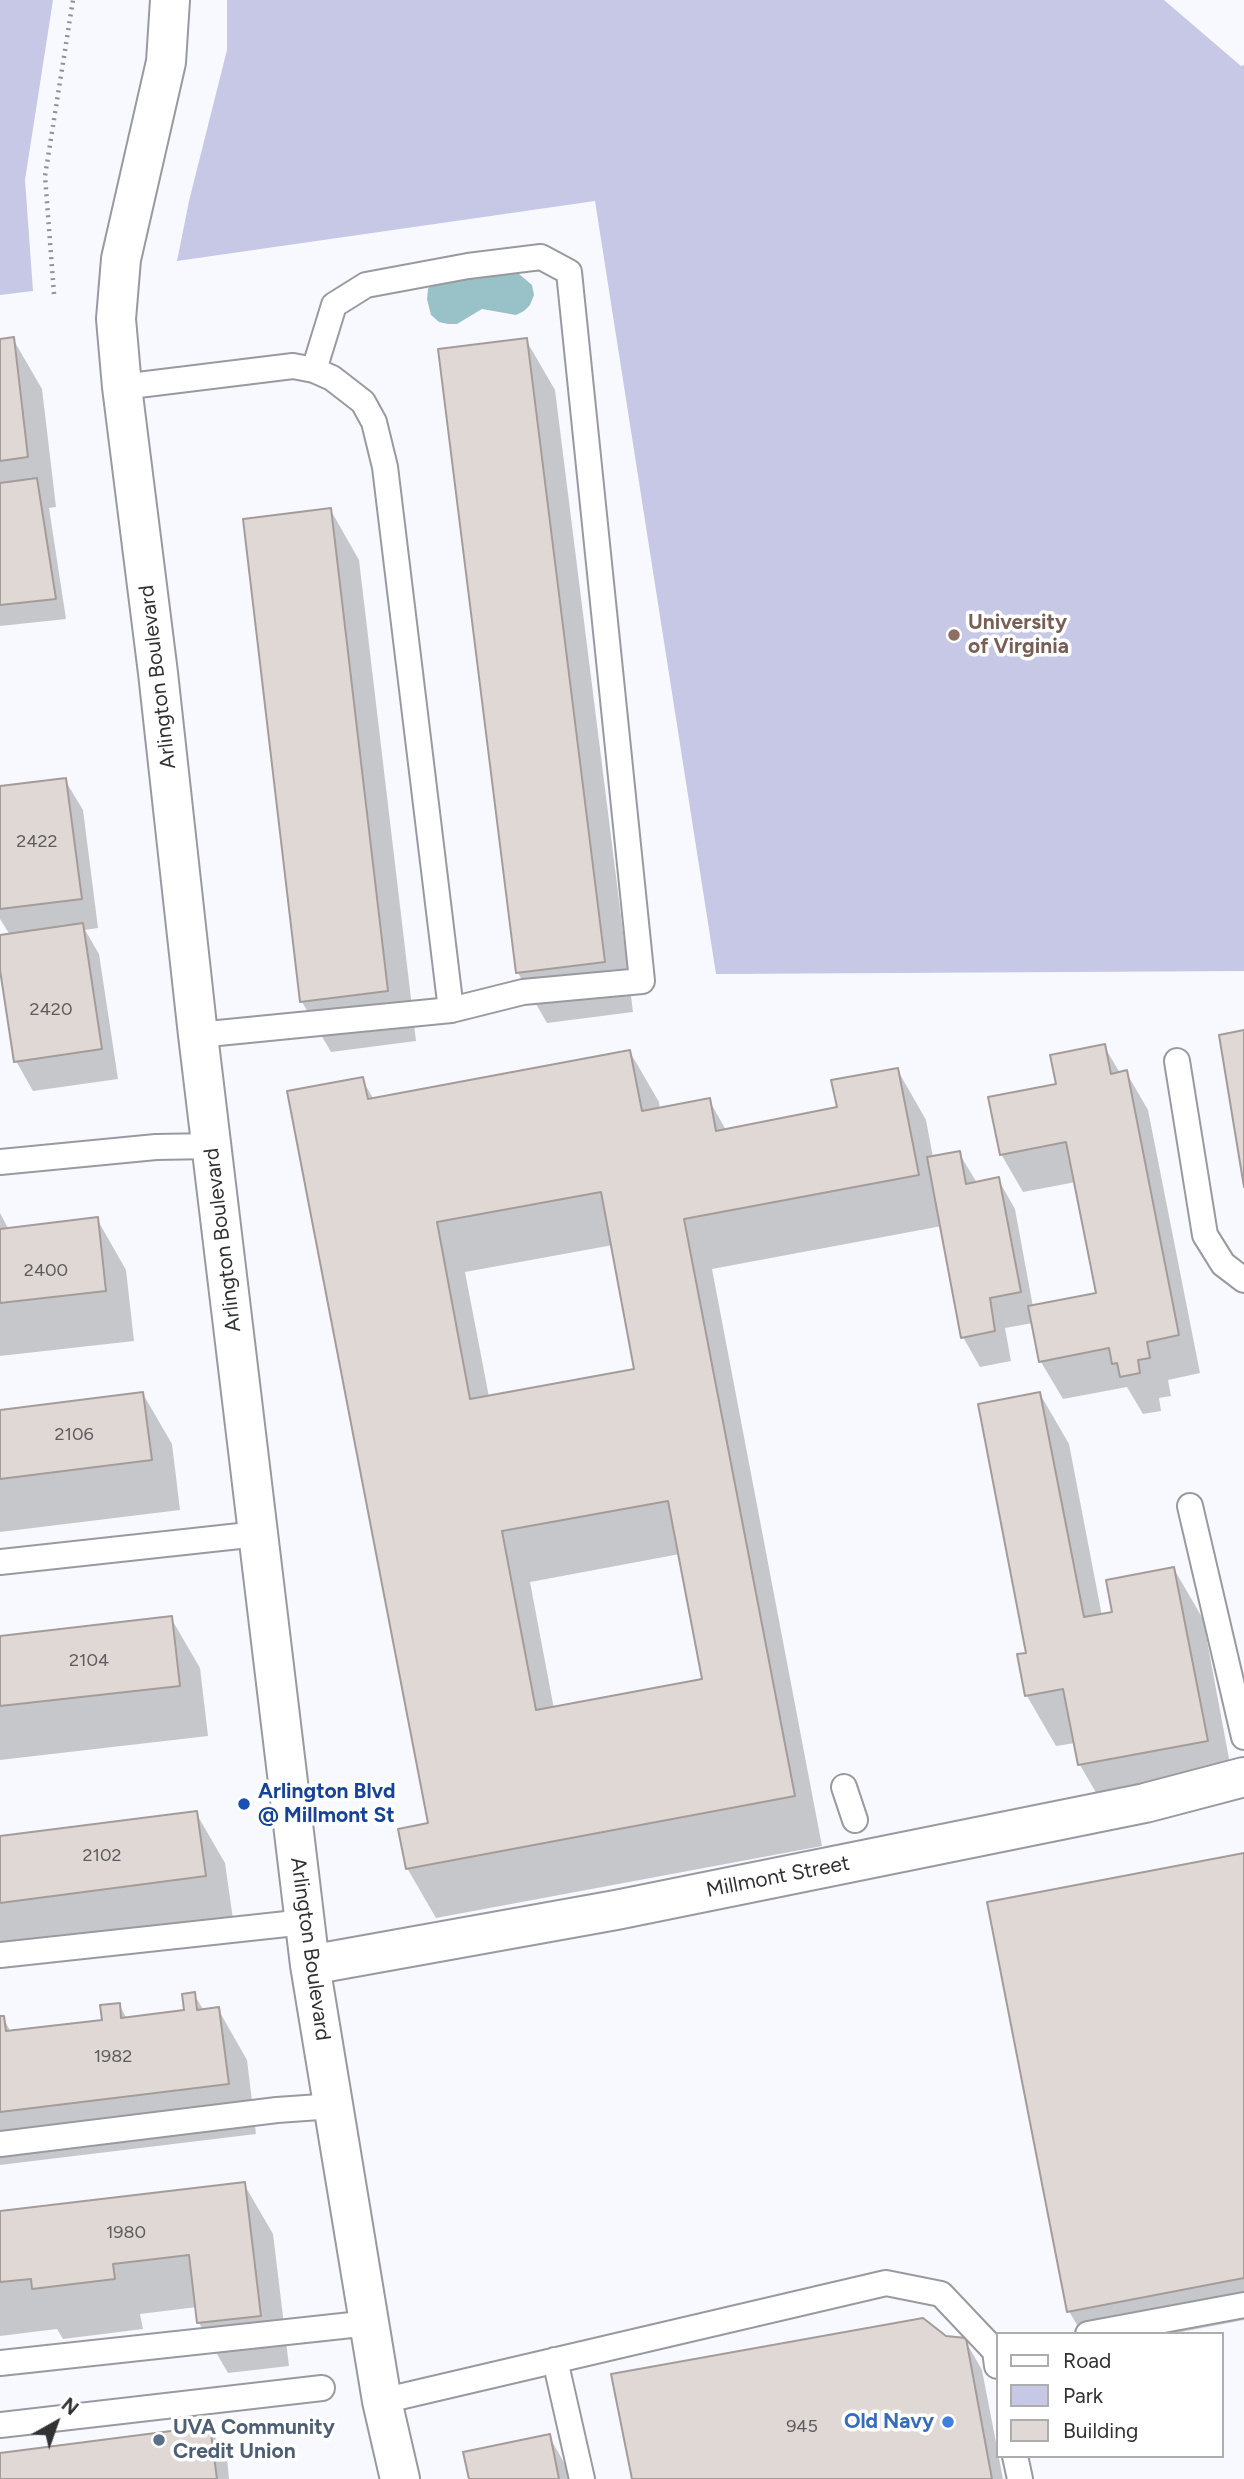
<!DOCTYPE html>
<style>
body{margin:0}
#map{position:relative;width:1244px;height:2479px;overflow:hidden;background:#f8f9fe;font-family:Figtree,sans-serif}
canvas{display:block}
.legend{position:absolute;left:996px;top:2332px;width:228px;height:126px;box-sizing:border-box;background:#fff;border:2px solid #adadae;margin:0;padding:9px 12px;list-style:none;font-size:21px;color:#313234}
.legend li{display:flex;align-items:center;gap:14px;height:35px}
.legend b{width:35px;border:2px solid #adadae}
.north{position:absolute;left:21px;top:2388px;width:70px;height:70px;-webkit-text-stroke:5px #fff;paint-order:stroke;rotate:40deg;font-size:19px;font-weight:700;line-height:28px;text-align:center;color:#313234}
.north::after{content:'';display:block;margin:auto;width:24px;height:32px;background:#313234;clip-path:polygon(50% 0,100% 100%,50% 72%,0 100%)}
</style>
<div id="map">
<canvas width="1244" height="2479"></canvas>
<ul class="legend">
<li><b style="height:9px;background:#fff"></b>Road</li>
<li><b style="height:19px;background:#c6c8e5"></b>Park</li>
<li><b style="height:19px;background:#e0d8d5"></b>Building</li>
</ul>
<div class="north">N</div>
</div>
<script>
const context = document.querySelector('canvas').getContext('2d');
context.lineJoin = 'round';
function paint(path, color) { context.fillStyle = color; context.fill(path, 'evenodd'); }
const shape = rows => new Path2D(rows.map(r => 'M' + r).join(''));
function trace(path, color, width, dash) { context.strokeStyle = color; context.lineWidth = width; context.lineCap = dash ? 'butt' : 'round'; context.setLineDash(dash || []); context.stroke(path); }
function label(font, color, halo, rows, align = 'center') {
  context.font = font + ' Figtree,sans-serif'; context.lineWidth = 7; context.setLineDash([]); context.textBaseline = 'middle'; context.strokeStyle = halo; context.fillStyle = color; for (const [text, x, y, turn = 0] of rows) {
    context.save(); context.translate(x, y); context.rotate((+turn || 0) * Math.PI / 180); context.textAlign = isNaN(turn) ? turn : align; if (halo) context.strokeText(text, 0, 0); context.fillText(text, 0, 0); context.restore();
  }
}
const green = shape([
 [0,0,53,0,25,180,33,291,0,295],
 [227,0,1164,0,1241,66,1244,65,1244,971,716,974,595,201,177,261,189,201,227,50]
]);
const water = shape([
 [506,270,518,273,532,285,534,295,530,305,524,311,516,315,482,309,457,324,448,324,439,322,431,315,427,299,428,289,435,280]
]);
const shadow = shape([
 [13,339,42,389,56,507,49,508,66,619,0,626,0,341],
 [526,340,555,390,633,1012,547,1023,518,973],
 [330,509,359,560,416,1041,331,1052,302,1002],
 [65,780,83,810,98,928,85,930,99,954,118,1079,33,1091,16,1061,0,958,0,937,10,935,0,919,0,788],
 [1104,1046,1120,1073,1126,1072,1148,1110,1200,1373,1168,1380,1171,1396,1159,1398,1161,1411,1143,1414,1127,1387,1063,1399,1041,1362,1033,1323,1005,1328,1011,1361,980,1367,963,1337,942,1226,712,1269,822,1846,436,1918,407,1868,430,1824,362,1079,374,1100,630,1052,659,1102,660,1110,709,1100,726,1130,839,1109,897,1069,926,1120,933,1157,959,1153,977,1183,998,1179,1015,1209,1033,1307,1098,1294,1076,1182,1023,1192,1001,1154,1058,1086],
 [613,1245,637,1370,489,1397,465,1272],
 [680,1554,704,1680,554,1709,530,1582],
 [0,1213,9,1230,97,1219,126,1270,134,1341,0,1356],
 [143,1394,172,1444,180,1510,0,1532,0,1412],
 [1040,1394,1069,1444,1102,1616,1114,1614,1174,1569,1203,1619,1235,1791,1109,1815,1080,1765,1075,1743,1056,1746,1027,1696,1019,1655,1028,1654],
 [171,1618,200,1668,208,1736,0,1760,0,1638],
 [196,1813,225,1863,234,1926,0,1957,0,1838],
 [1244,1854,1244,2320,1170,2334,1082,2334,1069,2311],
 [194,1994,204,2011,218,2009,247,2060,256,2134,0,2165,0,2018,3,2018,11,2032,103,2021,119,2004,127,2019,186,2012],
 [244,2184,273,2234,289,2366,228,2373,199,2323,197,2307,140,2314,143,2329,63,2339,57,2329,0,2336,0,2213],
 [946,2338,965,2340,982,2370,1003,2479,634,2479],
 [210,2428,227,2458,229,2479,0,2479,0,2455],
 [549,2436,566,2466,569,2479,471,2479]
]);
const building = shape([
 [14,337,28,457,0,461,0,339,14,337],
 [527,338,605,962,516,973,438,349,527,338],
 [37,478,56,599,0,605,0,483,37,478],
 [331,508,388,991,300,1002,243,519,331,508],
 [66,778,82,899,0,909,0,786,66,778],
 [83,923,102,1049,14,1062,0,970,0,935,83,923],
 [1244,1030,1244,1187,1219,1035,1244,1030],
 [1105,1044,1111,1074,1127,1070,1179,1335,1147,1342,1150,1358,1138,1360,1140,1373,1120,1377,1117,1363,1112,1364,1109,1348,1039,1362,1028,1306,1096,1293,1066,1142,1000,1155,988,1097,1056,1084,1050,1055,1105,1044],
 [630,1050,642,1111,710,1098,716,1131,837,1107,831,1080,898,1068,919,1175,684,1219,795,1796,406,1869,398,1829,428,1823,287,1091,363,1077,368,1099,630,1050],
 [601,1192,634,1369,470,1399,437,1222,601,1192],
 [668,1501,702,1679,536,1710,502,1531,668,1501],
 [960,1151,966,1184,999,1177,1021,1292,990,1298,995,1331,961,1338,927,1157,960,1151],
 [98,1217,106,1291,0,1303,0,1229,98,1217],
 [143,1392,152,1460,0,1479,0,1410,143,1392],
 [1040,1392,1084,1617,1112,1612,1106,1580,1174,1567,1208,1741,1078,1765,1063,1689,1025,1696,1017,1654,1026,1653,978,1404,1040,1392],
 [172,1616,180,1686,0,1706,0,1636,172,1616],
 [197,1811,206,1876,0,1903,0,1836,197,1811],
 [1244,1853,1244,2278,1067,2312,987,1902,1244,1853],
 [195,1992,197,2010,219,2007,229,2084,0,2112,0,2016,4,2016,6,2031,102,2020,100,2005,120,2003,121,2018,184,2010,182,1994,195,1992],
 [245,2182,261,2316,197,2323,189,2255,113,2264,115,2279,32,2289,31,2279,0,2282,0,2211,245,2182],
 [923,2318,946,2336,966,2338,992,2479,632,2479,611,2374,923,2318],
 [210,2426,217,2479,0,2479,0,2453,210,2426],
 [550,2434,559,2479,469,2479,463,2452,550,2434]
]);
const path = shape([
 [54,294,45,176,73,0]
]);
const service = shape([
 [122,387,293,366,314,370,332,378,363,402,374,422,385,467,451,1010],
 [198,1035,451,1010,523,992,642,981,569,272,541,257,468,266,366,285,334,305,314,370],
 [1177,1061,1205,1235,1223,1264,1244,1280],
 [0,1162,156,1147,212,1146],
 [1190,1506,1244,1737],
 [0,1562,258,1534],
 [844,1787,855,1820],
 [0,1955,305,1922],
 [0,2144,277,2110,334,2106],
 [1088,2334,1244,2305],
 [555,2360,582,2479],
 [0,2363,370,2323],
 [382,2401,886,2283,941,2294,995,2351,997,2366],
 [0,2425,322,2388],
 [1015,2456,1020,2479]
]);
const tertiary = shape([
 [170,0,166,62,121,259,116,319,122,387,158,673,198,1035,310,1965,382,2401,400,2479],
 [310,1965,616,1910,1145,1803,1244,1777]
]);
const markers = [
 [954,635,7,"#8d6e63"],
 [244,1804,7,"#1a4fb4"],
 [948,2422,7,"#3f7fe0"],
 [159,2440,7,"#5c6f8a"]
];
const numberNames = [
 ["2422",37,842],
 ["2420",51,1010],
 ["2400",46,1271],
 ["2106",74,1435],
 ["2104",89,1661],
 ["2102",102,1856],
 ["1982",113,2057],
 ["1980",126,2233],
 ["945",802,2427]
];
const educationNames = [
 ["University",968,623],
 ["of Virginia",968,647]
];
const streetNames = [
 ["Arlington Boulevard",158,677,-97],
 ["Arlington Boulevard",223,1240,-97],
 ["Millmont Street",778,1877,-11],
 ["Arlington Boulevard",310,1949,82]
];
const transitNames = [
 ["Arlington Blvd",258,1792],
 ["@ Millmont St",258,1816]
];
const shopNames = [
 ["Old Navy",934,2422]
];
const serviceNames = [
 ["UVA Community",173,2428],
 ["Credit Union",173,2452]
];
paint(green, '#c6c8e5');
paint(water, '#99c2c8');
paint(shadow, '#0003');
paint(building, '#e0d8d5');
trace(building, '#a39c99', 2);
trace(service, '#9999a0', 28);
trace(tertiary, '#9999a0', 42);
trace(path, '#919296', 4.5, [2, 5]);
trace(service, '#fff', 24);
trace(tertiary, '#fff', 38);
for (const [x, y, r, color] of markers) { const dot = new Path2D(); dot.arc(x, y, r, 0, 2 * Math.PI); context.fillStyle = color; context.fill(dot); trace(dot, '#fff', 2.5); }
label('18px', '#5d5c5c', null, numberNames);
label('bold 21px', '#785e54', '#fff', educationNames, 'left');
label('21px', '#313234', '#fff', streetNames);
label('bold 21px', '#164399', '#fff', transitNames, 'left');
label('bold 21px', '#366cbe', '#fff', shopNames, 'right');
label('bold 21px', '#4e5e75', '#fff', serviceNames, 'left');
</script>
